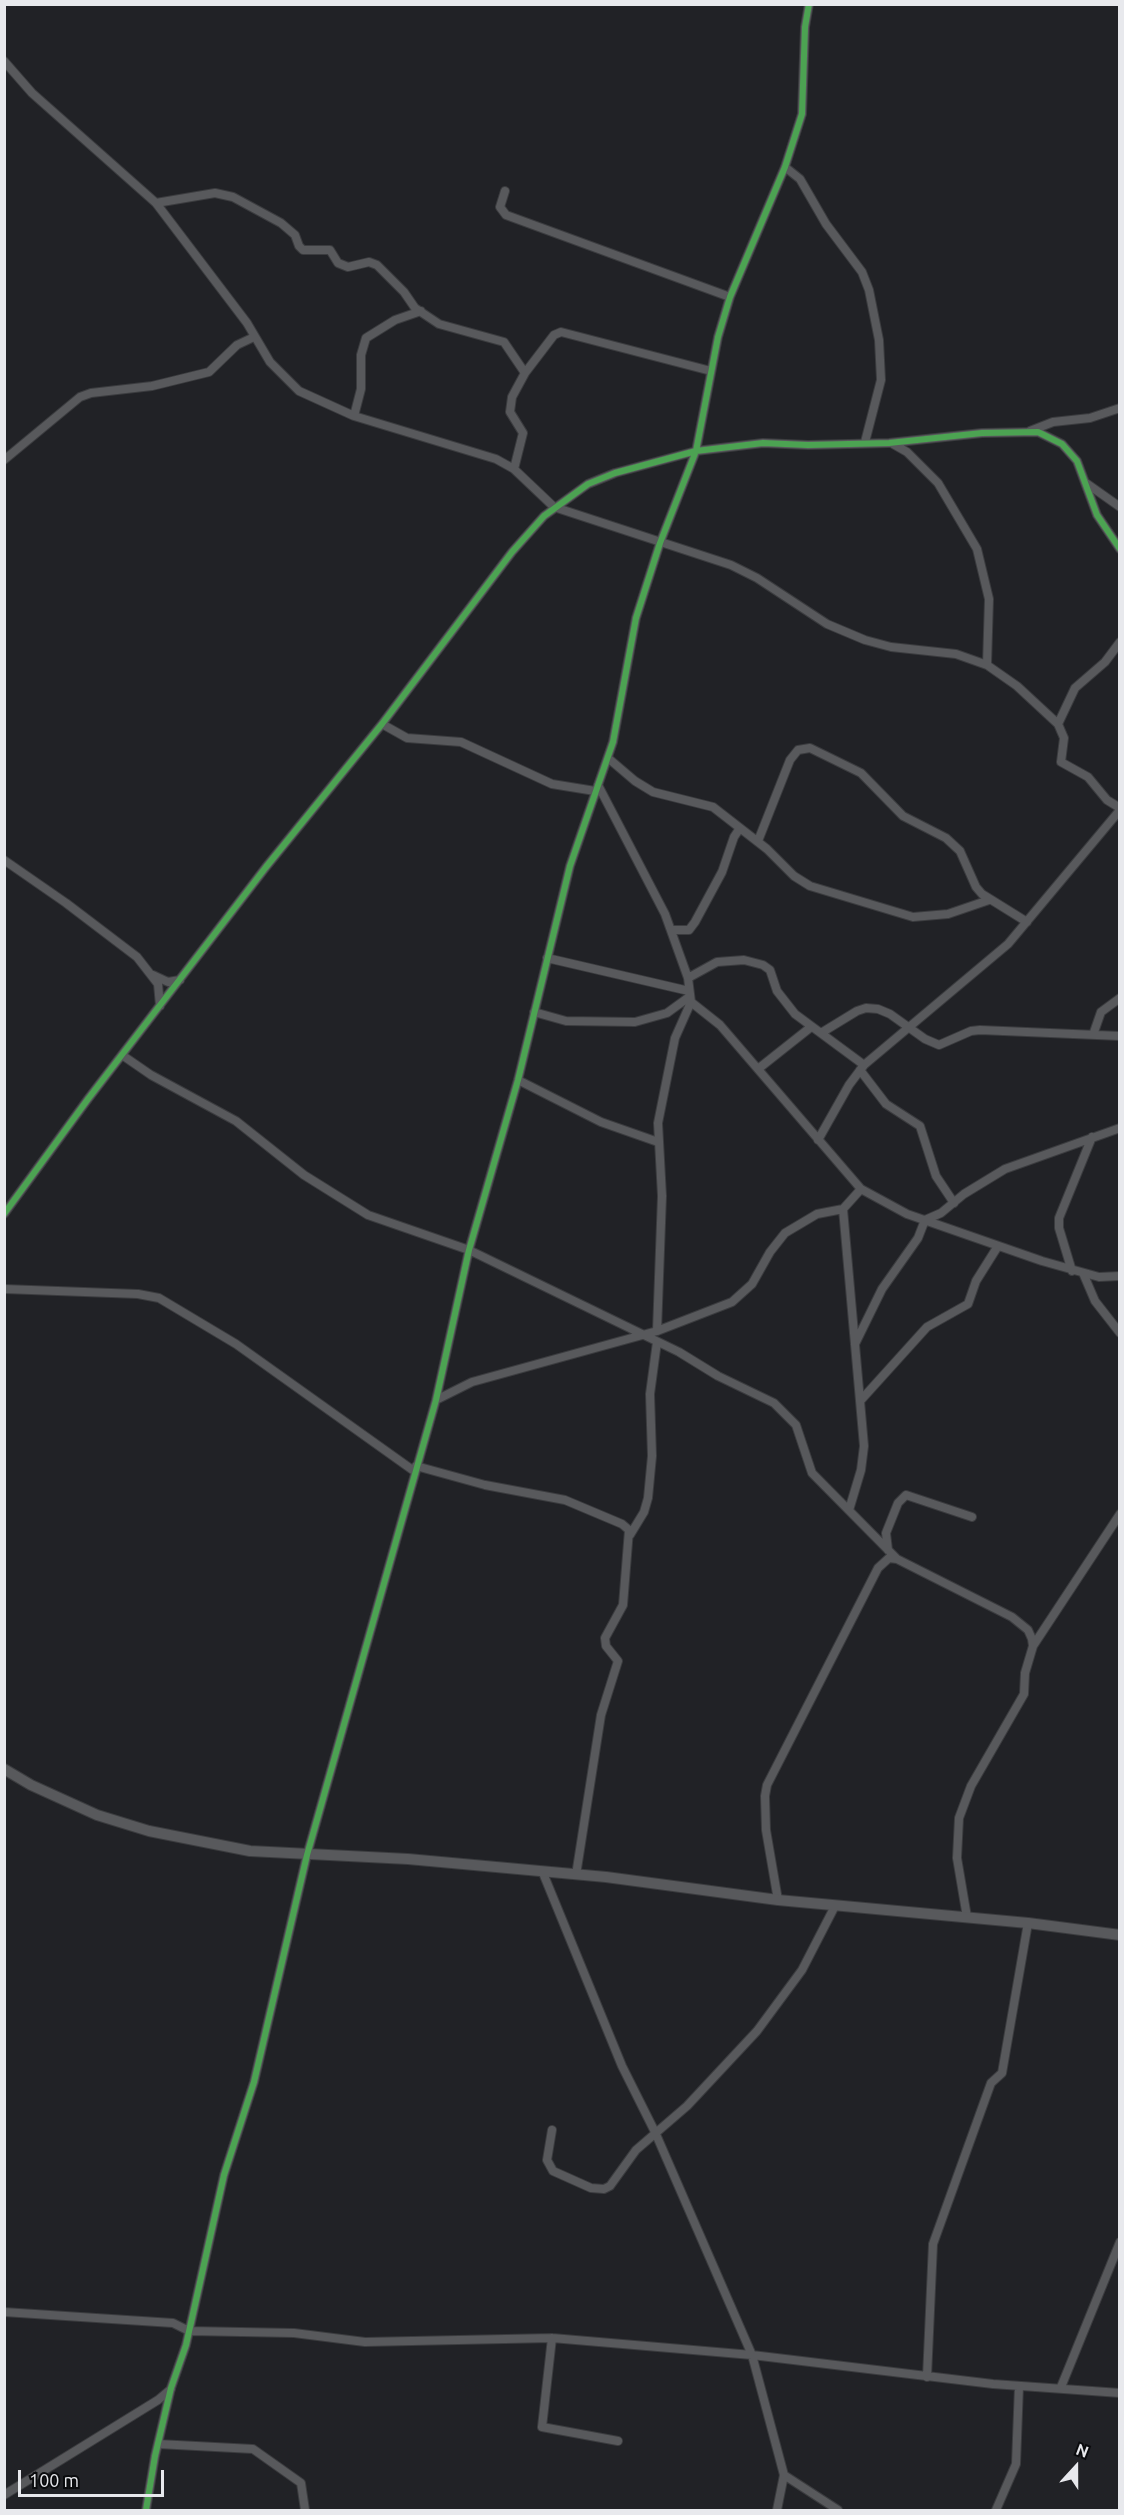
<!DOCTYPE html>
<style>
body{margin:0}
#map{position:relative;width:1124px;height:2515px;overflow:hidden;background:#212226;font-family:Ubuntu,sans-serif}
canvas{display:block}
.frame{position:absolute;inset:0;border:6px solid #e8e9ed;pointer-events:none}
.north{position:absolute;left:1046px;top:2437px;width:60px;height:60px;-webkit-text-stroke:4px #0a0b0d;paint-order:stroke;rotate:21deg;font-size:16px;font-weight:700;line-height:24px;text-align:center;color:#e8e9ed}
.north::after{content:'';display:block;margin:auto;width:21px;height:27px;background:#e8e9ed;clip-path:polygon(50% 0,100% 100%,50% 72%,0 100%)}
.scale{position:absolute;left:18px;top:2470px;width:146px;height:27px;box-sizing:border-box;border:3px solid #e8e9ed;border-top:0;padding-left:8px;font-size:18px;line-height:21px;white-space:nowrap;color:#e8e9ed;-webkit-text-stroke:4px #0a0b0d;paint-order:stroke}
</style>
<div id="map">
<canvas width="1124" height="2515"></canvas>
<div class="frame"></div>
<div class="north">N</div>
<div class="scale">100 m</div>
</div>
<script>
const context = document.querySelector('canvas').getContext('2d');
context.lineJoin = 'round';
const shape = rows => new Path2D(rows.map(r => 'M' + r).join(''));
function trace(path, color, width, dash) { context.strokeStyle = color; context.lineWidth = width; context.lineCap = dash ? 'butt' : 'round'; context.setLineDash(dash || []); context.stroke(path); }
const minor = shape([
 [4,61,32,93,156,203,247,323,270,362,299,391,354,416,496,459,514,469,554,507,731,565,757,578,827,624,865,640,891,647,956,654,987,665,1017,686,1058,724,1064,738,1061,762,1088,777,1107,800,1120,808],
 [785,167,800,179,826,224,862,272,869,290,879,340,881,380,865,442],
 [505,191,500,207,506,215,730,297],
 [156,203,215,193,233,197,281,223,295,235,299,246,303,250,330,250,338,263,348,267,369,262,377,265,404,292,415,308,439,324,504,342,525,373,554,335,561,332,711,371],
 [354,416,361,389,361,355,366,338,395,320,421,311],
 [1030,431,1053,422,1090,418,1120,408],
 [893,444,907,452,938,483,977,549,989,599,987,665],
 [4,460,80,397,91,393,152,386,209,372,237,345,254,337],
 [514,469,523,433,510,412,512,397,525,373],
 [1086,483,1120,507],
 [382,724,407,738,461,742,552,784,595,791],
 [1058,724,1075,688,1105,662,1120,642],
 [608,758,635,781,653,792,713,807,767,849,794,876,810,886,913,917,948,914,989,900],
 [598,785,665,914,688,978,691,1002,720,1025,861,1189,907,1214,1042,1261,1099,1277,1120,1276],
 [758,841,790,760,798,750,810,748,861,773,903,816,946,838,960,851,976,887,982,894,1027,922],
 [4,860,66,903,137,957,158,984,160,1006],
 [671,930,689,930,695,922,722,872,734,837,740,828],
 [547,958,689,991],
 [153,975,168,982,180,980],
 [688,978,717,962,744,960,763,965,770,970,777,991,795,1014,864,1065],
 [534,1012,566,1021,635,1022,667,1013,689,997],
 [821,1033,857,1011,866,1008,878,1009,890,1014,925,1039,939,1045,971,1031,980,1030,1120,1036],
 [1093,1035,1101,1012,1120,998],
 [122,1055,151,1075,236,1121,304,1175,368,1215,469,1250,679,1352,718,1376,774,1403,796,1425,812,1473,897,1559],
 [758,1069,811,1027],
 [860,1070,886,1104,920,1126,936,1176,954,1203],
 [518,1080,601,1122,658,1142],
 [818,1140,849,1085,864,1065,1008,944,1120,810],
 [843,1209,864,1446,861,1470,849,1510],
 [4,1214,88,1099,266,867,382,724,512,552,544,516,588,484,615,473,696,451,763,443,808,445,889,443,982,433,1038,432,1062,444,1077,461,1097,515,1120,549],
 [1072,1271,1059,1228,1059,1218,1092,1137],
 [1083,1273,1095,1301,1120,1333],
 [4,1289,138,1294,159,1298,236,1344,414,1471],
 [657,1331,662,1196,658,1123,675,1038,691,1002],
 [855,1344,882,1289,918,1238,925,1220,941,1213,964,1194,1005,1169,1120,1128],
 [436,1400,472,1382,657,1331,732,1302,752,1284,770,1252,785,1233,817,1214,843,1209,861,1189],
 [861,1400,927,1327,968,1304,976,1281,998,1246],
 [416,1466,485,1485,565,1500,622,1524,629,1530,623,1605,605,1638,606,1646,618,1661,601,1715,576,1875],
 [630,1535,644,1512,648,1498,652,1456,650,1394,657,1342],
 [888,1550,886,1533,898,1503,906,1495,972,1517],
 [1033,1646,1120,1514],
 [543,1873,622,2066,655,2132,752,2355,784,2475,777,2510],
 [778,1900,766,1830,765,1796,767,1785,878,1568,889,1558,897,1559,1012,1617,1028,1630,1032,1639,1033,1646,1025,1673,1024,1694,971,1786,959,1818,957,1858,967,1917],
 [552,2130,547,2160,553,2171,591,2188,604,2189,610,2186,636,2150,687,2106,757,2031,802,1970,835,1906],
 [4,2312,173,2323,189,2331,294,2333,365,2342,552,2338,752,2355,993,2384,1120,2393],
 [552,2338,542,2427,618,2441],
 [927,2377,933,2244,991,2083,1002,2073,1028,1923],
 [1061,2387,1120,2242],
 [158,2444,253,2449,301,2483,305,2510],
 [784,2475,838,2510],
 [4,2495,158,2400,171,2389],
 [146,2510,155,2456,171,2388,186,2345,224,2175,254,2082,307,1855,436,1400,469,1250,518,1080,570,866,613,742,636,618,660,543,696,451,718,337,730,297,785,167,802,114,805,27,809,4],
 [996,2510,1016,2464,1019,2386]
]);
const tertiary = shape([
 [4,1769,31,1785,97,1815,149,1831,250,1851,408,1859,606,1877,778,1900,1028,1923,1120,1935]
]);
const cycleway = shape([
 [4,1214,88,1099,266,867,382,724,512,552,544,516,588,484,615,473,696,451,763,443,808,445,889,443,982,433,1038,432,1062,444,1077,461,1097,515,1120,549],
 [146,2510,155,2456,171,2388,186,2345,224,2175,254,2082,307,1855,436,1400,469,1250,518,1080,570,866,613,742,636,618,660,543,696,451,718,337,730,297,785,167,802,114,805,27,809,4]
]);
trace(minor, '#3b3c3f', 10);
trace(tertiary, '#3b3c3f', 12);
trace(minor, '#58595c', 8);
trace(tertiary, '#58595c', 10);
trace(cycleway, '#4ca352', 6);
</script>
